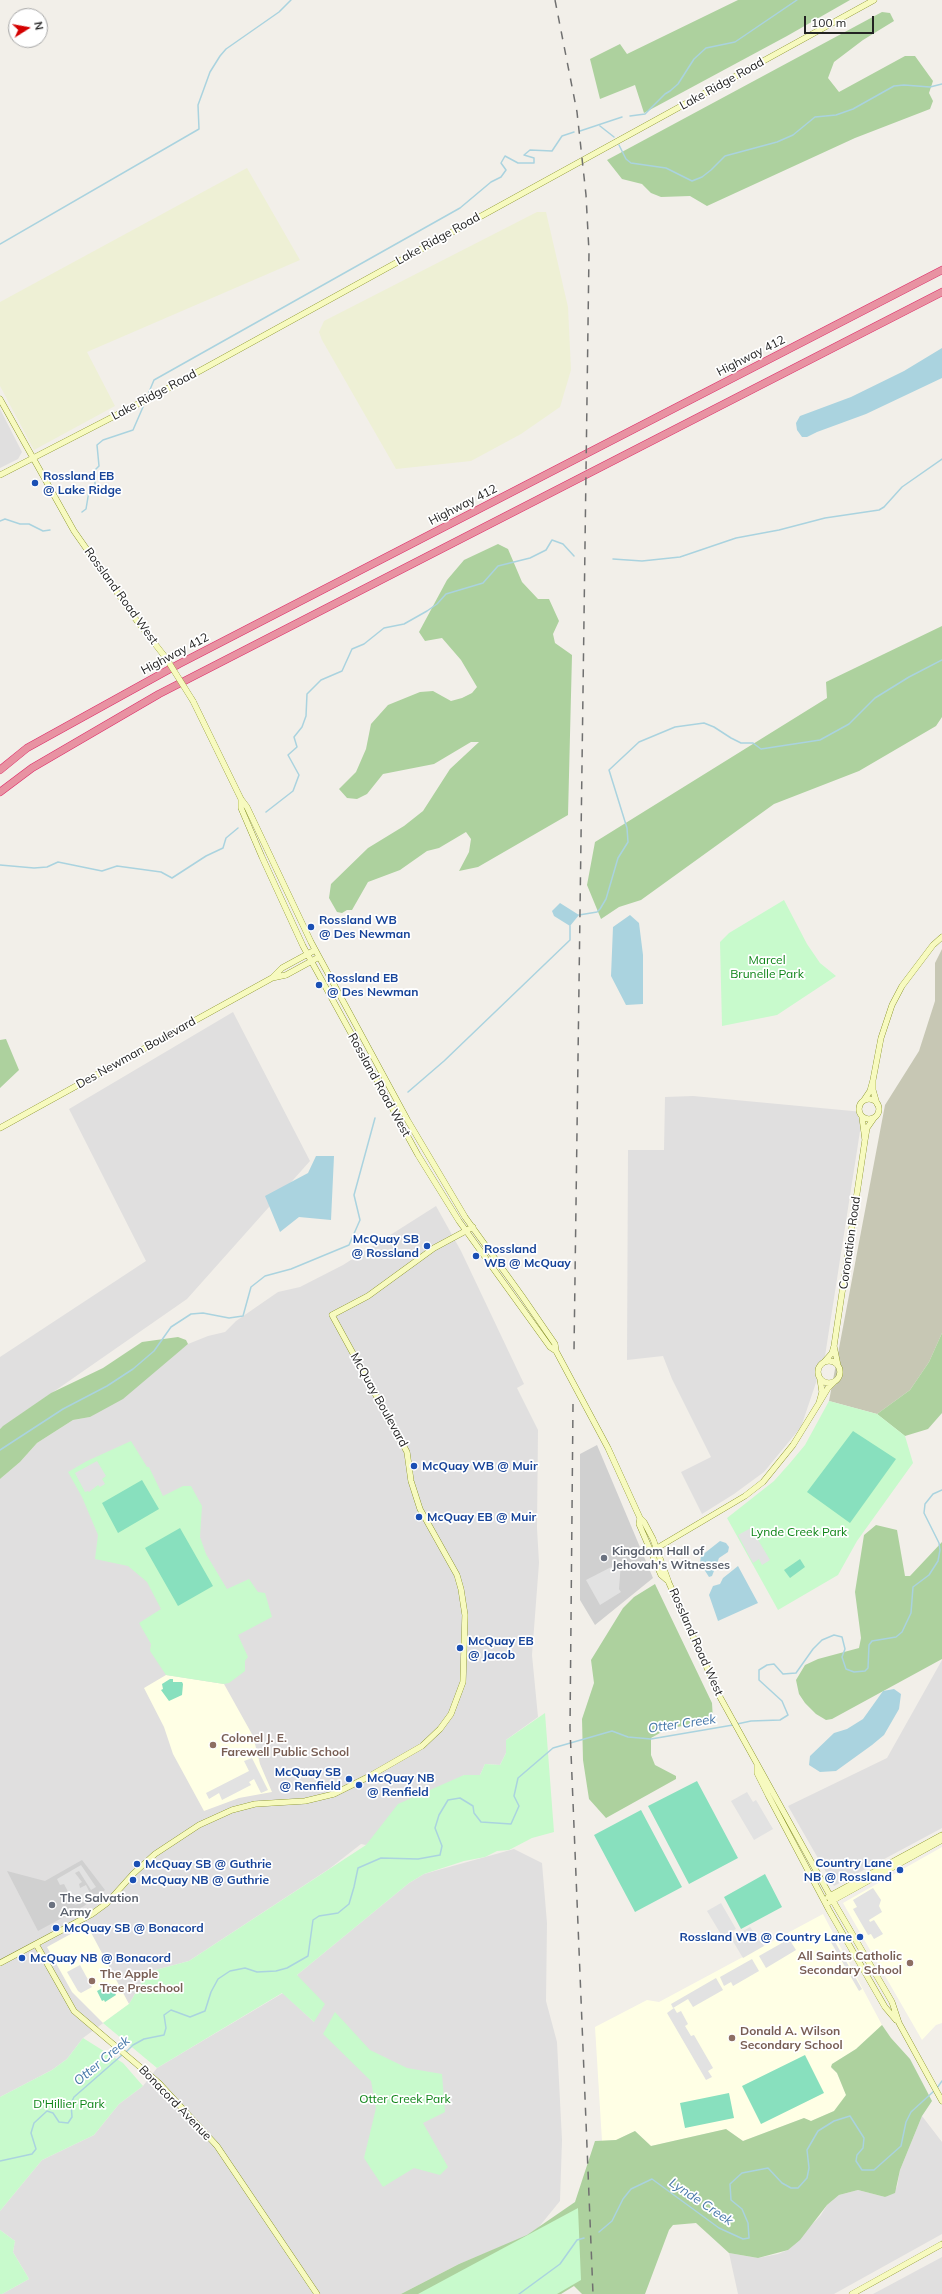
<!DOCTYPE html>
<style>
body{margin:0}
#map{position:relative;width:942px;height:2294px;overflow:hidden;background:#f2efe9;font-family:Mulish,sans-serif}
canvas{display:block}
.north{position:absolute;left:8px;top:8px;width:40px;height:40px;box-sizing:border-box;background:#fff;border:1px solid #a7a7a7;border-radius:50%;rotate:79deg;font-size:11px;font-weight:700;line-height:16px;text-align:center;color:#222}
.north::after{content:'';display:block;margin:auto;width:14px;height:18px;background:#d40000;clip-path:polygon(50% 0,100% 100%,50% 72%,0 100%)}
.scale{position:absolute;left:804px;top:16px;width:70px;height:18px;box-sizing:border-box;border:2px solid #222;border-top:0;padding-left:5px;font-size:12px;line-height:14px;white-space:nowrap;color:#222;-webkit-text-stroke:3px #fff;paint-order:stroke}
</style>
<div id="map">
<canvas width="942" height="2294"></canvas>
<div class="north">N</div>
<div class="scale">100 m</div>
</div>
<script>
const context = document.querySelector('canvas').getContext('2d');
context.lineJoin = 'round';
function paint(path, color) { context.fillStyle = color; context.fill(path, 'evenodd'); }
const shape = rows => new Path2D(rows.map(r => 'M' + r).join(''));
function trace(path, color, width, dash) { context.strokeStyle = color; context.lineWidth = width; context.lineCap = dash ? 'butt' : 'round'; context.setLineDash(dash || []); context.stroke(path); }
function label(font, color, halo, rows, align = 'center') {
  context.font = font + ' Mulish,sans-serif'; context.lineWidth = 3.5; context.setLineDash([]); context.textBaseline = 'middle'; context.strokeStyle = halo; context.fillStyle = color; for (const [text, x, y, turn = 0] of rows) {
    context.save(); context.translate(x, y); context.rotate((+turn || 0) * Math.PI / 180); context.textAlign = isNaN(turn) ? turn : align; if (halo) context.strokeText(text, 0, 0); context.fillText(text, 0, 0); context.restore();
  }
}
const residential = shape([
 [0,409,22,452,18,459,0,468],
 [233,1012,310,1161,187,1299,0,1429,0,1357,146,1261,69,1109],
 [693,1096,863,1112,825,1356,801,1427,764,1472,734,1494,702,1514,681,1472,711,1457,672,1379,663,1356,627,1360,628,1150,664,1150,665,1097],
 [436,1206,461,1251,524,1384,517,1388,538,1430,537,1528,539,1563,532,1655,538,1717,506,1740,506,1753,500,1765,485,1764,480,1775,464,1775,366,1845,361,1844,329,1869,189,1961,148,1972,129,2004,83,2038,67,2059,52,2070,0,2097,0,1479,20,1462,37,1443,73,1420,90,1417,188,1344,208,1336,225,1332,236,1321,278,1292,300,1287,343,1265],
 [942,1660,942,1828,834,1886,788,1806,887,1758],
 [514,1849,542,1863,547,1923,546,2001,557,2042,562,2140,560,2201,538,2228,527,2236,459,2264,401,2294,2,2294,29,2279,13,2252,15,2241,0,2230,0,2211,42,2160,94,2135,119,2104,143,2086,157,2068,283,1993,314,2022,297,1975,409,1883,424,1874],
 [922,2116,942,2142,942,2234,834,2294,738,2294,729,2253,758,2258,778,2254,788,2250,821,2215,827,2205,839,2195,858,2190,885,2197,897,2187,900,2170],
 [942,2257,942,2294,873,2294,888,2286]
]);
const education = shape([
 [166,1675,224,1684,253,1736,260,1764,272,1792,239,1798,204,1811,173,1754,164,1727,144,1688],
 [942,1847,942,2023,936,2025,922,2040,843,1903],
 [823,1914,882,2025,856,2049,832,2064,831,2068,837,2073,846,2095,839,2106,834,2111,811,2121,804,2118,743,2141,726,2129,651,2146,635,2131,616,2140,602,2141,595,2027,647,2000,659,2002],
 [87,1925,129,2004,103,2023,72,1992,47,1947]
]);
const religious = shape([
 [597,1445,653,1578,595,1625,580,1600,580,1454],
 [82,1860,105,1890,84,1906,38,1931,7,1871,45,1881]
]);
const construction = shape([
 [942,949,942,1333,929,1362,910,1390,877,1414,829,1401,885,1105,919,1051,935,1001,935,963]
]);
const farmland = shape([
 [247,168,300,260,87,352,115,406,34,450,0,386,0,302],
 [537,212,546,212,568,307,571,370,560,407,521,434,471,461,396,469,322,340,319,332,324,321]
]);
const forest = shape([
 [738,0,850,0,787,36,644,113,635,85,600,99,590,59,620,44,627,54],
 [882,12,890,13,894,21,863,40,834,62,828,78,839,92,905,56,915,56,933,81,929,93,933,101,930,109,855,138,707,206,690,196,661,197,651,193,642,184,622,179,607,160],
 [498,544,508,549,522,582,538,599,549,599,559,621,553,634,555,643,572,655,568,815,478,867,459,871,469,852,471,839,466,832,439,848,427,851,400,870,368,882,352,910,347,910,342,913,337,912,329,898,331,884,368,848,404,826,423,811,450,769,479,742,471,742,434,764,383,774,367,794,357,799,347,798,339,789,356,772,366,749,371,724,388,705,420,692,433,691,451,701,462,698,472,693,477,687,461,660,442,638,425,641,419,632,447,580,464,560],
 [942,626,942,717,936,726,859,771,774,804,641,900,619,907,601,919,587,885,595,842,827,698,826,682],
 [6,1039,19,1070,0,1088,0,1040],
 [942,1333,942,1413,928,1429,905,1436,877,1414,910,1390,929,1362],
 [178,1337,186,1340,188,1344,123,1399,90,1417,73,1420,37,1443,20,1462,0,1479,0,1429,3,1426,51,1393,103,1368,142,1342],
 [876,1525,897,1530,905,1576,910,1576,942,1542,942,1659,832,1719,826,1720,816,1714,805,1703,799,1694,796,1680,805,1665,818,1659,859,1648,861,1638,855,1592,864,1535],
 [655,1584,712,1703,713,1720,667,1729,651,1738,651,1755,655,1765,676,1776,676,1779,606,1818,589,1799,583,1760,582,1719,594,1683,591,1660,623,1608,634,1597],
 [882,2025,891,2038,910,2059,932,2101,922,2116,900,2170,895,2193,885,2197,858,2190,839,2195,827,2205,800,2240,788,2250,758,2258,729,2253,696,2223,673,2225,669,2230,645,2294,582,2294,574,2286,561,2294,401,2294,459,2264,527,2235,575,2202,595,2141,616,2140,635,2131,651,2146,726,2129,743,2141,804,2118,811,2121,834,2111,846,2095,837,2073,831,2067,832,2064,856,2049]
]);
const park = shape([
 [784,900,807,944,820,963,836,976,777,1015,722,1026,720,942,729,933],
 [829,1401,877,1414,905,1436,913,1463,857,1541,838,1575,778,1610,727,1518,774,1481,790,1463,805,1445],
 [131,1441,147,1467,149,1467,163,1496,183,1486,191,1486,202,1506,200,1537,206,1554,227,1589,249,1579,258,1592,265,1593,272,1617,238,1635,248,1657,245,1661,245,1671,229,1683,224,1684,166,1675,150,1651,151,1644,139,1623,161,1609,147,1582,128,1566,95,1559,98,1535,82,1497,68,1472,87,1461],
 [545,1713,554,1832,532,1838,509,1850,497,1851,485,1857,464,1861,424,1874,409,1883,297,1975,325,2004,314,2022,282,1993,157,2068,103,2023,129,2004,148,1972,189,1961,366,1845,398,1804,464,1775,480,1775,485,1764,500,1765,506,1753,506,1740],
 [335,2012,370,2050,407,2068,442,2074,445,2112,423,2123,448,2167,440,2175,414,2168,383,2187,364,2158,376,2108,371,2081,323,2034],
 [83,2038,123,2063,143,2086,119,2104,94,2135,42,2160,0,2211,0,2097,52,2070,67,2059],
 [578,2208,581,2280,557,2294,418,2294],
 [0,2230,15,2241,13,2252,29,2279,2,2294,0,2294]
]);
const pitch = shape([
 [853,1431,896,1459,850,1523,807,1492],
 [142,1480,159,1509,118,1533,102,1503],
 [180,1528,213,1586,178,1606,145,1548],
 [800,1559,805,1567,790,1578,784,1570],
 [170,1679,173,1679,173,1682,182,1682,183,1684,182,1695,169,1701,161,1690,163,1689,162,1684],
 [697,1781,738,1858,689,1884,648,1806],
 [641,1810,682,1887,635,1912,594,1835],
 [765,1874,782,1907,741,1929,724,1897],
 [110,1984,116,1995,105,2002,104,2000,102,2001,97,1991],
 [805,2055,824,2093,761,2124,742,2086],
 [729,2093,734,2118,685,2128,680,2103]
]);
const parking = shape([
 [97,1461,106,1476,102,1479,105,1484,100,1487,98,1485,89,1492,88,1491,85,1492,75,1473],
 [751,1528,770,1560,762,1565,759,1559,753,1563,738,1535],
 [621,1562,619,1589,621,1592,600,1605,586,1580],
 [252,1758,268,1790,261,1793,254,1779,249,1782,251,1785,222,1800,219,1793,209,1799,206,1793,249,1771,244,1761],
 [747,1792,753,1802,756,1800,773,1829,754,1840,731,1801],
 [81,1865,96,1887,91,1890,79,1871,75,1873,82,1882,79,1884,80,1888,86,1885,92,1897,75,1905,64,1884,60,1885,57,1879],
 [873,1888,881,1900,879,1906,882,1912,869,1920,870,1922,874,1920,883,1934,874,1939,871,1934,868,1935,853,1909,857,1907,853,1900],
 [721,1903,736,1929,722,1936,707,1911],
 [750,1927,764,1946,743,1958,731,1938],
 [831,1935,862,1989,859,1991,828,1937],
 [789,1939,796,1950,766,1968,759,1956],
 [752,1959,759,1971,733,1986,731,1982,724,1986,720,1977],
 [80,1965,92,1987,81,1993,78,1991,67,1972],
 [716,1978,723,1990,693,2007,688,1999,673,2008,671,2004],
 [674,2008,677,2013,681,2011,688,2024,685,2026,691,2036,694,2035,713,2068,708,2071,712,2077,706,2080,667,2013]
]);
const water = shape([
 [942,348,942,378,866,414,817,432,807,437,802,437,797,430,796,423,800,416,851,397,904,371],
 [560,903,579,915,570,926,554,916,552,911],
 [630,915,639,923,643,955,643,1004,626,1005,611,976,613,927],
 [316,1156,334,1156,331,1220,299,1217,280,1232,265,1196,308,1173],
 [720,1541,726,1543,729,1547,728,1552,719,1558,712,1576,709,1577,700,1563,701,1556],
 [738,1566,758,1603,718,1621,709,1595,713,1586,720,1584,723,1578],
 [894,1689,901,1694,899,1709,884,1735,872,1745,836,1771,820,1772,809,1765,810,1756,834,1733,847,1729,863,1719,883,1691]
]);
const stream = shape([
 [630,116,645,114,665,94,670,91,678,84,694,59,706,48,735,42,797,0],
 [600,126,614,137],
 [580,131,622,117],
 [619,145,626,159,631,163,666,168,692,181,702,177,711,170,725,156,777,142,793,135,815,117,836,115,853,109,894,86,904,85,930,87,942,84],
 [0,244,199,129,198,105,210,72,220,56,226,49,279,12,291,0],
 [149,392,154,380,460,208,491,182,501,177,506,170,501,163,505,156,518,163,534,163,534,158,524,155,530,150,552,151,562,136,574,132],
 [82,512,86,509,89,491,95,484,95,470,99,466,97,445,103,440,133,430,143,407],
 [0,521,5,519,20,524,29,524,43,531,50,530],
 [613,559,642,561,680,557,736,538,779,530,825,518,879,510,884,507,902,487,942,459],
 [266,812,293,791,299,775,288,755,297,747,294,737,302,727,306,716,307,694,321,680,342,671,352,649,364,644,384,628,404,624,427,611,437,604,446,594,483,583,498,566,530,558,546,550,552,540,563,544,574,556],
 [0,865,34,868,47,867,58,862,102,871,117,866,161,872,172,878,206,856,223,848,226,838,238,828],
 [579,915,597,912,600,909,606,899,618,858,628,842,627,828,609,770,639,742,675,727,704,723,714,727,731,738,741,743,753,743,761,749,820,740,849,724,875,698,909,677,942,660],
 [408,1092,444,1061,570,940,570,926],
 [0,1450,63,1409,107,1386,133,1369,154,1351,171,1327,191,1314,203,1313,229,1318,243,1316,251,1287,265,1276,291,1269,349,1245,360,1220,354,1195,375,1118],
 [737,1724,751,1721,780,1720,788,1715,782,1701,759,1680,759,1670,767,1665,774,1664,783,1674,796,1673,813,1649,822,1640,834,1635,842,1637,845,1649,842,1657,846,1669,854,1672,865,1671,868,1668,869,1645,872,1641,896,1637,902,1632,911,1613,913,1587,929,1575,938,1561,940,1550,939,1543,924,1513,925,1504,933,1494,942,1490],
 [125,2053,133,2045,144,2039,164,2035,166,2028,164,2015,171,2010,190,2017,205,2011,211,1992,218,1979,230,1971,245,1968,257,1972,276,1971,287,1968,308,1956,313,1920,319,1916,338,1913,349,1904,354,1887,358,1868,381,1858,418,1859,440,1855,442,1846,435,1828,439,1815,448,1800,460,1798,473,1806,474,1813,481,1822,511,1824,519,1806,514,1796,518,1778,553,1748,612,1731,628,1737,651,1739,733,1725],
 [937,2088,942,2081],
 [0,2161,32,2154,36,2149,31,2133,34,2123,47,2111,53,2113,59,2122,68,2123,72,2117,71,2103,74,2097,122,2055],
 [599,2232,612,2221,623,2199,631,2189,652,2179,719,2228,743,2239,749,2238,748,2223,742,2209,731,2200,730,2184,742,2173,768,2168,782,2183,791,2188,798,2188,807,2178,809,2168,807,2150,818,2131,834,2121,850,2116,864,2138,863,2148,857,2155,856,2161,862,2170,874,2170,901,2146,906,2122,911,2112,934,2091],
 [519,2294,560,2264,577,2240,584,2238]
]);
const secondary = shape([
 [0,399,74,531,137,621,166,658],
 [0,475,165,390,874,0],
 [193,701,241,799,247,807,311,942,408,1121,465,1217,522,1296,555,1344,556,1351,608,1448,640,1518,644,1522,653,1539,669,1583,720,1697,833,1901,892,2002,899,2023,942,2101],
 [241,799,241,808,262,857,303,946,418,1155,459,1221,550,1347,556,1351],
 [272,978,282,968,315,950],
 [873,1080,881,1038,892,1005,902,986,933,945,942,937],
 '859 1109a10 10 0 1 1 20 0a10 10 0 1 1-20 0Z',
 [864,1100,870,1091,873,1080,873,1090,877,1104],
 [862,1117,865,1140,867,1128,874,1118],
 [0,1128,272,978,286,975,319,957],
 [834,1346,865,1140],
 [825,1361,832,1353,834,1346,838,1366],
 '818 1372a11 11 0 1 1 22 0a11 11 0 1 1-22 0Z',
 [820,1379,822,1392,819,1403,828,1388,834,1382],
 [640,1518,639,1524,661,1575,668,1581],
 [652,1551,745,1496,763,1482,793,1445,819,1403],
 [757,1765,757,1773,768,1795,829,1910,885,2007,896,2020],
 [828,1897,942,1835],
 [830,1902,942,1840],
 [36,1944,74,2011,159,2083,217,2146,317,2294],
 [0,1963,92,1914,107,1903,133,1874,155,1854,199,1825,232,1810,255,1804,305,1801,334,1794,368,1777,422,1746,440,1729,451,1714,463,1682,465,1615,461,1589,457,1575,420,1509,411,1481,407,1452,332,1315,368,1296,434,1248,473,1227],
 [852,2294,942,2244]
]);
const highway = shape([
 [0,770,27,748,179,664,942,270],
 [0,792,32,768,159,694,942,292]
]);
const rail = shape([
 [555,0,577,112,586,195,589,252,574,1351],
 [573,1404,570,1728,593,2294]
]);
const secondaryBridge = shape([
 [166,658,193,701]
]);
const markers = [
 [35,483,4,"#1a4fb4"],
 [311,927,4,"#1a4fb4"],
 [319,985,4,"#1a4fb4"],
 [427,1246,4,"#1a4fb4"],
 [476,1256,4,"#1a4fb4"],
 [414,1466,4,"#1a4fb4"],
 [419,1517,4,"#1a4fb4"],
 [604,1558,4,"#6b7280"],
 [460,1648,4,"#1a4fb4"],
 [213,1745,4,"#8d6e63"],
 [349,1779,4,"#1a4fb4"],
 [359,1785,4,"#1a4fb4"],
 [137,1864,4,"#1a4fb4"],
 [900,1870,4,"#1a4fb4"],
 [133,1880,4,"#1a4fb4"],
 [52,1905,4,"#6b7280"],
 [56,1928,4,"#1a4fb4"],
 [860,1937,4,"#1a4fb4"],
 [22,1958,4,"#1a4fb4"],
 [910,1963,4,"#8d6e63"],
 [92,1981,4,"#8d6e63"],
 [732,2038,4,"#8d6e63"]
];
const streetNames = [
 ["Lake Ridge Road",722,84,-29],
 ["Lake Ridge Road",438,239,-29],
 ["Highway 412",751,356,-27],
 ["Lake Ridge Road",154,395,-28],
 ["Highway 412",463,505,-27],
 ["Rossland Road West",121,596,54],
 ["Highway 412",175,654,-28],
 ["Des Newman Boulevard",136,1053,-29],
 ["Rossland Road West",379,1085,61],
 ["Coronation Road",850,1243,-82],
 ["McQuay Boulevard",379,1400,61],
 ["Rossland Road West",696,1642,66],
 ["Bonacord Avenue",175,2103,46]
];
const transitNames = [
 ["Rossland EB",43,476],
 ["@ Lake Ridge",43,490],
 ["Rossland WB",319,920],
 ["@ Des Newman",319,934],
 ["Rossland EB",327,978],
 ["@ Des Newman",327,992],
 ["McQuay SB",419,1239,"right"],
 ["@ Rossland",419,1253,"right"],
 ["Rossland",484,1249],
 ["WB @ McQuay",484,1263],
 ["McQuay WB @ Muir",422,1466],
 ["McQuay EB @ Muir",427,1517],
 ["McQuay EB",468,1641],
 ["@ Jacob",468,1655],
 ["McQuay SB",341,1772,"right"],
 ["@ Renfield",341,1786,"right"],
 ["McQuay NB",367,1778],
 ["@ Renfield",367,1792],
 ["Country Lane",892,1863,"right"],
 ["NB @ Rossland",892,1877,"right"],
 ["McQuay SB @ Guthrie",145,1864],
 ["McQuay NB @ Guthrie",141,1880],
 ["McQuay SB @ Bonacord",64,1928],
 ["Rossland WB @ Country Lane",852,1937,"right"],
 ["McQuay NB @ Bonacord",30,1958]
];
const parkNames = [
 ["Marcel",767,960],
 ["Brunelle Park",767,974],
 ["Lynde Creek Park",799,1532],
 ["Otter Creek Park",405,2099],
 ["D'Hillier Park",69,2104]
];
const worshipNames = [
 ["Kingdom Hall of",612,1551],
 ["Jehovah's Witnesses",612,1565],
 ["The Salvation",60,1898],
 ["Army",60,1912]
];
const educationNames = [
 ["Colonel J. E.",221,1738],
 ["Farewell Public School",221,1752],
 ["All Saints Catholic",902,1956,"right"],
 ["Secondary School",902,1970,"right"],
 ["The Apple",100,1974],
 ["Tree Preschool",100,1988],
 ["Donald A. Wilson",740,2031],
 ["Secondary School",740,2045]
];
const waterNames = [
 ["Otter Creek",682,1724,-8],
 ["Otter Creek",102,2061,-40],
 ["Lynde Creek",701,2202,34]
];
paint(residential, '#e0dfdf');
paint(education, '#ffffe5');
paint(religious, '#d0d0d0');
paint(construction, '#c7c7b4');
paint(farmland, '#eef0d5');
paint(forest, '#add19e');
paint(park, '#c8facc');
paint(pitch, '#88e0be');
paint(parking, '#e2e2e2');
paint(water, '#aad3df');
trace(stream, '#aad3df', 1.5);
trace(secondary, '#707d05', 6);
trace(highway, '#dc2a67', 8);
trace(secondary, '#f7fabf', 5.5);
trace(highway, '#e892a2', 7);
trace(rail, '#707070', 1.5, [8, 8]);
trace(secondaryBridge, '#707d05', 6, []);
trace(secondaryBridge, '#f7fabf', 5.5);
for (const [x, y, r, color] of markers) { const dot = new Path2D(); dot.arc(x, y, r, 0, 2 * Math.PI); context.fillStyle = color; context.fill(dot); trace(dot, '#fff', 1.5); }
label('12px', '#222', '#fff', streetNames);
label('bold 12px', '#164399', '#fff', transitNames, 'left');
label('12px', '#0c8416', '#fff', parkNames);
label('bold 12px', '#5b616d', '#fff', worshipNames, 'left');
label('bold 12px', '#785e54', '#fff', educationNames, 'left');
label('italic 13px', '#4a7aab', '#fff', waterNames);
</script>
